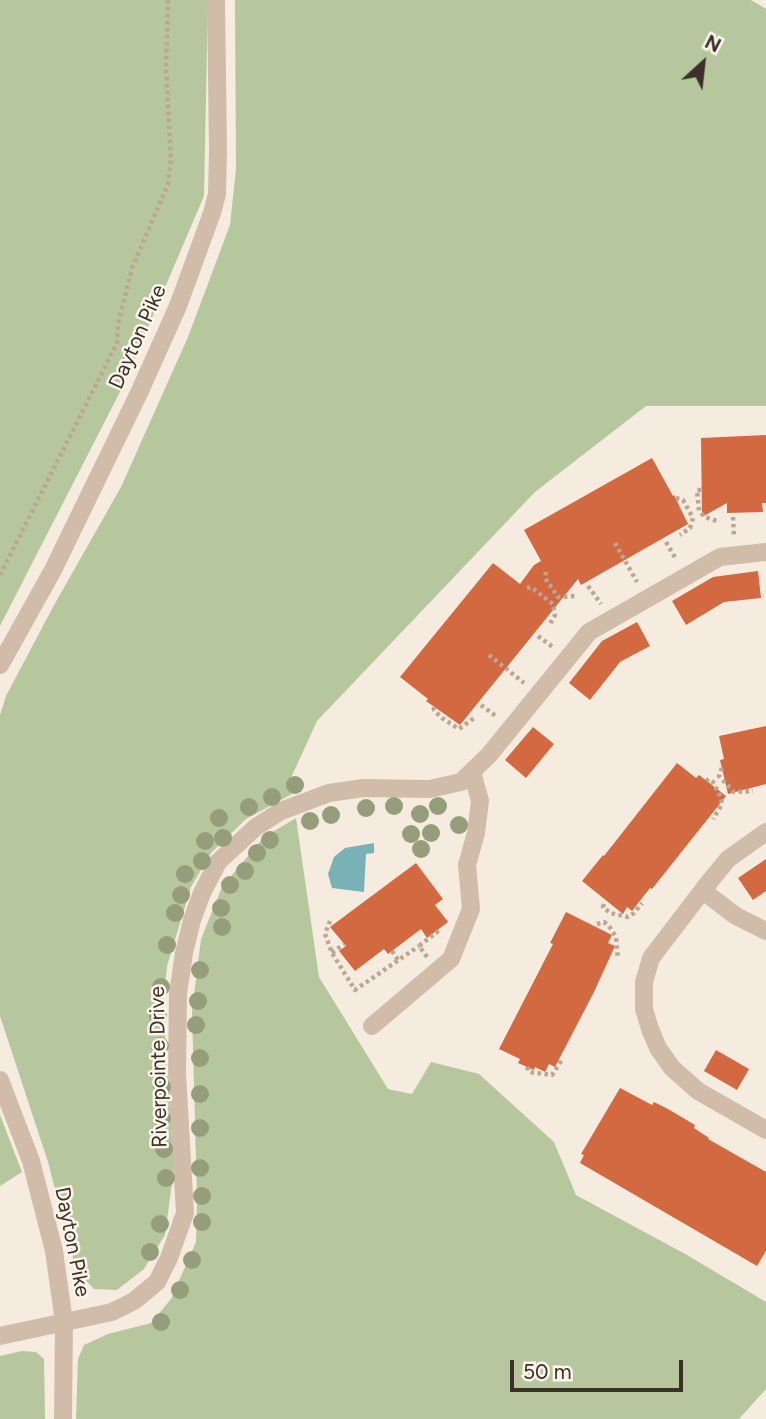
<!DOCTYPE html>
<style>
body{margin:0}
#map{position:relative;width:766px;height:1419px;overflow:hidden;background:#f5ecdf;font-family:Figtree,sans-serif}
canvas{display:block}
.north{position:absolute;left:668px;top:28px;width:70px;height:70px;-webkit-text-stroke:5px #fcf5ec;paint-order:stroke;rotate:27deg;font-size:19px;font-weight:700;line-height:28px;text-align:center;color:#3c3029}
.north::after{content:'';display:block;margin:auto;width:24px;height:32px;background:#3c3029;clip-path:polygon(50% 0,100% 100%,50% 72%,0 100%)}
.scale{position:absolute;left:510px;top:1360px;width:173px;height:32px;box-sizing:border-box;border:4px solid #3c3029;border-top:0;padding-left:9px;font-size:21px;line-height:24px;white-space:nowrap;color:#3c3029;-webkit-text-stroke:5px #fcf5ec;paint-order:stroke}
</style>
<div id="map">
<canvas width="766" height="1419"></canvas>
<div class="north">N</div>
<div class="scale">50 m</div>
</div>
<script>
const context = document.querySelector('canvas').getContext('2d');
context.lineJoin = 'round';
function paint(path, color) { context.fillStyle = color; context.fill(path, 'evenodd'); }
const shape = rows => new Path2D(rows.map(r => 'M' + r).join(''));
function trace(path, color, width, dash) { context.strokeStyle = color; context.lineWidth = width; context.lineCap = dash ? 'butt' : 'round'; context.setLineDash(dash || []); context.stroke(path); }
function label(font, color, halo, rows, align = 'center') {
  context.font = font + ' Figtree,sans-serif'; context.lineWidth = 5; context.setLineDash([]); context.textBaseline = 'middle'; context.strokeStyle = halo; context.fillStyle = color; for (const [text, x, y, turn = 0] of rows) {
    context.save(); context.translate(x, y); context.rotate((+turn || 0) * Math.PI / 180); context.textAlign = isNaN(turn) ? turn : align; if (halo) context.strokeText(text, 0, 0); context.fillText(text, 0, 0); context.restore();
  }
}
const green = shape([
 [0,0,208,0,204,196,123,386,0,626],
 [235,0,751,0,766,9,766,406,646,406,535,492,317,721,290,780,292,794,246,819,211,853,191,887,167,966,163,1006,174,1168,165,1235,144,1269,117,1290,94,1289,76,1270,48,1162,0,1016,0,715,6,696,53,607,121,487,188,337,230,225,236,169],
 [296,818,319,977,388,1089,412,1094,431,1062,479,1074,554,1142,576,1195,687,1255,766,1302,766,1389,739,1419,76,1419,78,1359,84,1345,108,1334,151,1323,171,1299,196,1242,197,1199,192,1011,201,939,222,887,264,837],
 [0,1115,22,1172,0,1186],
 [22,1351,36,1352,44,1359,45,1419,0,1419,0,1356]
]);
const water = shape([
 [374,843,374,853,366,854,364,892,332,888,328,874,334,857,345,848]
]);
const building = shape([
 [766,435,766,503,762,503,763,512,727,513,727,503,702,517,701,438],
 [652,458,673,496,674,495,688,524,581,585,578,579,460,725,426,701,428,699,400,677,493,563,520,584,534,565,541,561,524,530],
 [758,571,761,598,724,602,686,625,672,601,713,577],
 [637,622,650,646,620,662,590,700,569,683,602,641],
 [766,726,766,784,728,794,720,760,724,759,719,736],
 [533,727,554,744,526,778,505,760],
 [677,763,696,778,699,775,726,796,652,889,650,888,632,911,627,907,623,914,582,881,603,855,604,856],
 [766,859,766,891,753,900,738,878],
 [416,863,443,899,435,905,448,922,427,938,421,929,388,954,384,949,355,971,339,951,346,946,330,927],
 [566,912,612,935,608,943,615,946,594,992,555,1067,549,1064,545,1072,535,1067,534,1070,518,1063,520,1059,499,1049,553,944,550,943],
 [716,1050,749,1069,737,1090,704,1071],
 [620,1088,652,1105,654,1102,668,1109,695,1125,694,1128,709,1138,708,1139,766,1172,766,1251,757,1266,580,1163,584,1155,581,1154]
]);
const path = shape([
 [701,490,697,490,699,511,705,517,717,521],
 [676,498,683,500,693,518,690,528,680,535],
 [733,517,734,537],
 [666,542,676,559],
 [615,543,637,582],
 [546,572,545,578,558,597,576,596],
 [0,575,117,343,118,324,132,268,168,184,171,160,166,67,168,0],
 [588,586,601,604],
 [527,588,531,587,553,604,555,615,550,624],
 [538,636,554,648],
 [489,655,524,683],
 [481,705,497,717],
 [434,707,434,710,442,718,459,729,474,718],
 [722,768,719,776,734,792,753,791],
 [706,781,709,779,713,782,721,798,722,804,713,819],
 [604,904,603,907,610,913,628,917,634,913,642,903],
 [330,921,325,934,332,953,355,990,419,946],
 [597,924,604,922,609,926,616,937,618,959],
 [392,951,398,960],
 [332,953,344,944],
 [427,957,419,946,437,932,440,935],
 [527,1067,529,1072,552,1075,563,1058]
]);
const minor = shape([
 [0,665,53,570,139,393,178,306,212,213,217,194,218,151,216,0],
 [766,832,728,859,706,886,651,958,644,982,644,1009,650,1029,658,1048,672,1068,698,1091,766,1130],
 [703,891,736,916,766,931],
 [372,1026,451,959,471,909,467,865,476,833,480,801,472,772],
 [0,1080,31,1161,54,1251,64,1322,63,1419],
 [0,1336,112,1312,134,1301,157,1282,169,1258,185,1213,177,1074,178,994,184,953,192,920,202,893,218,862,256,827,281,811,329,793,363,788,429,789,461,782,489,755,589,632,720,557,766,552]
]);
const trees = [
 [295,785],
 [272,797],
 [394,806],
 [438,806],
 [249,807],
 [366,808],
 [420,814],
 [331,815],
 [219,818],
 [310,821],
 [459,825],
 [431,833],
 [411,834],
 [223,838],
 [270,840],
 [205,841],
 [421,849],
 [257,853],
 [202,861],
 [245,871],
 [185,874],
 [230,885],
 [181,895],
 [221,908],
 [175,913],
 [222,927],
 [167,945],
 [200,970],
 [161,987],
 [198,1001],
 [158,1016],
 [196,1025],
 [160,1046],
 [200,1058],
 [162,1087],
 [200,1094],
 [162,1118],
 [200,1128],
 [164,1149],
 [200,1168],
 [166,1178],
 [202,1196],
 [202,1222],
 [160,1224],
 [150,1252],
 [192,1260],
 [180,1290],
 [161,1322]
];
const streetNames = [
 ["Dayton Pike",138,337,-66],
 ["Riverpointe Drive",159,1067,-91],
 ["Dayton Pike",72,1242,79]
];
paint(green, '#b7c79d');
paint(water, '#7ab1b6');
paint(building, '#d26940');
trace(path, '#bca693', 4.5, [3.5, 3.5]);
trace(minor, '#d0bca9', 18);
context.fillStyle = '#969d7b';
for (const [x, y] of trees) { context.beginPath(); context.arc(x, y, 9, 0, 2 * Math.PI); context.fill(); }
label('21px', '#3c3029', '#fcf5ec', streetNames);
</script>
